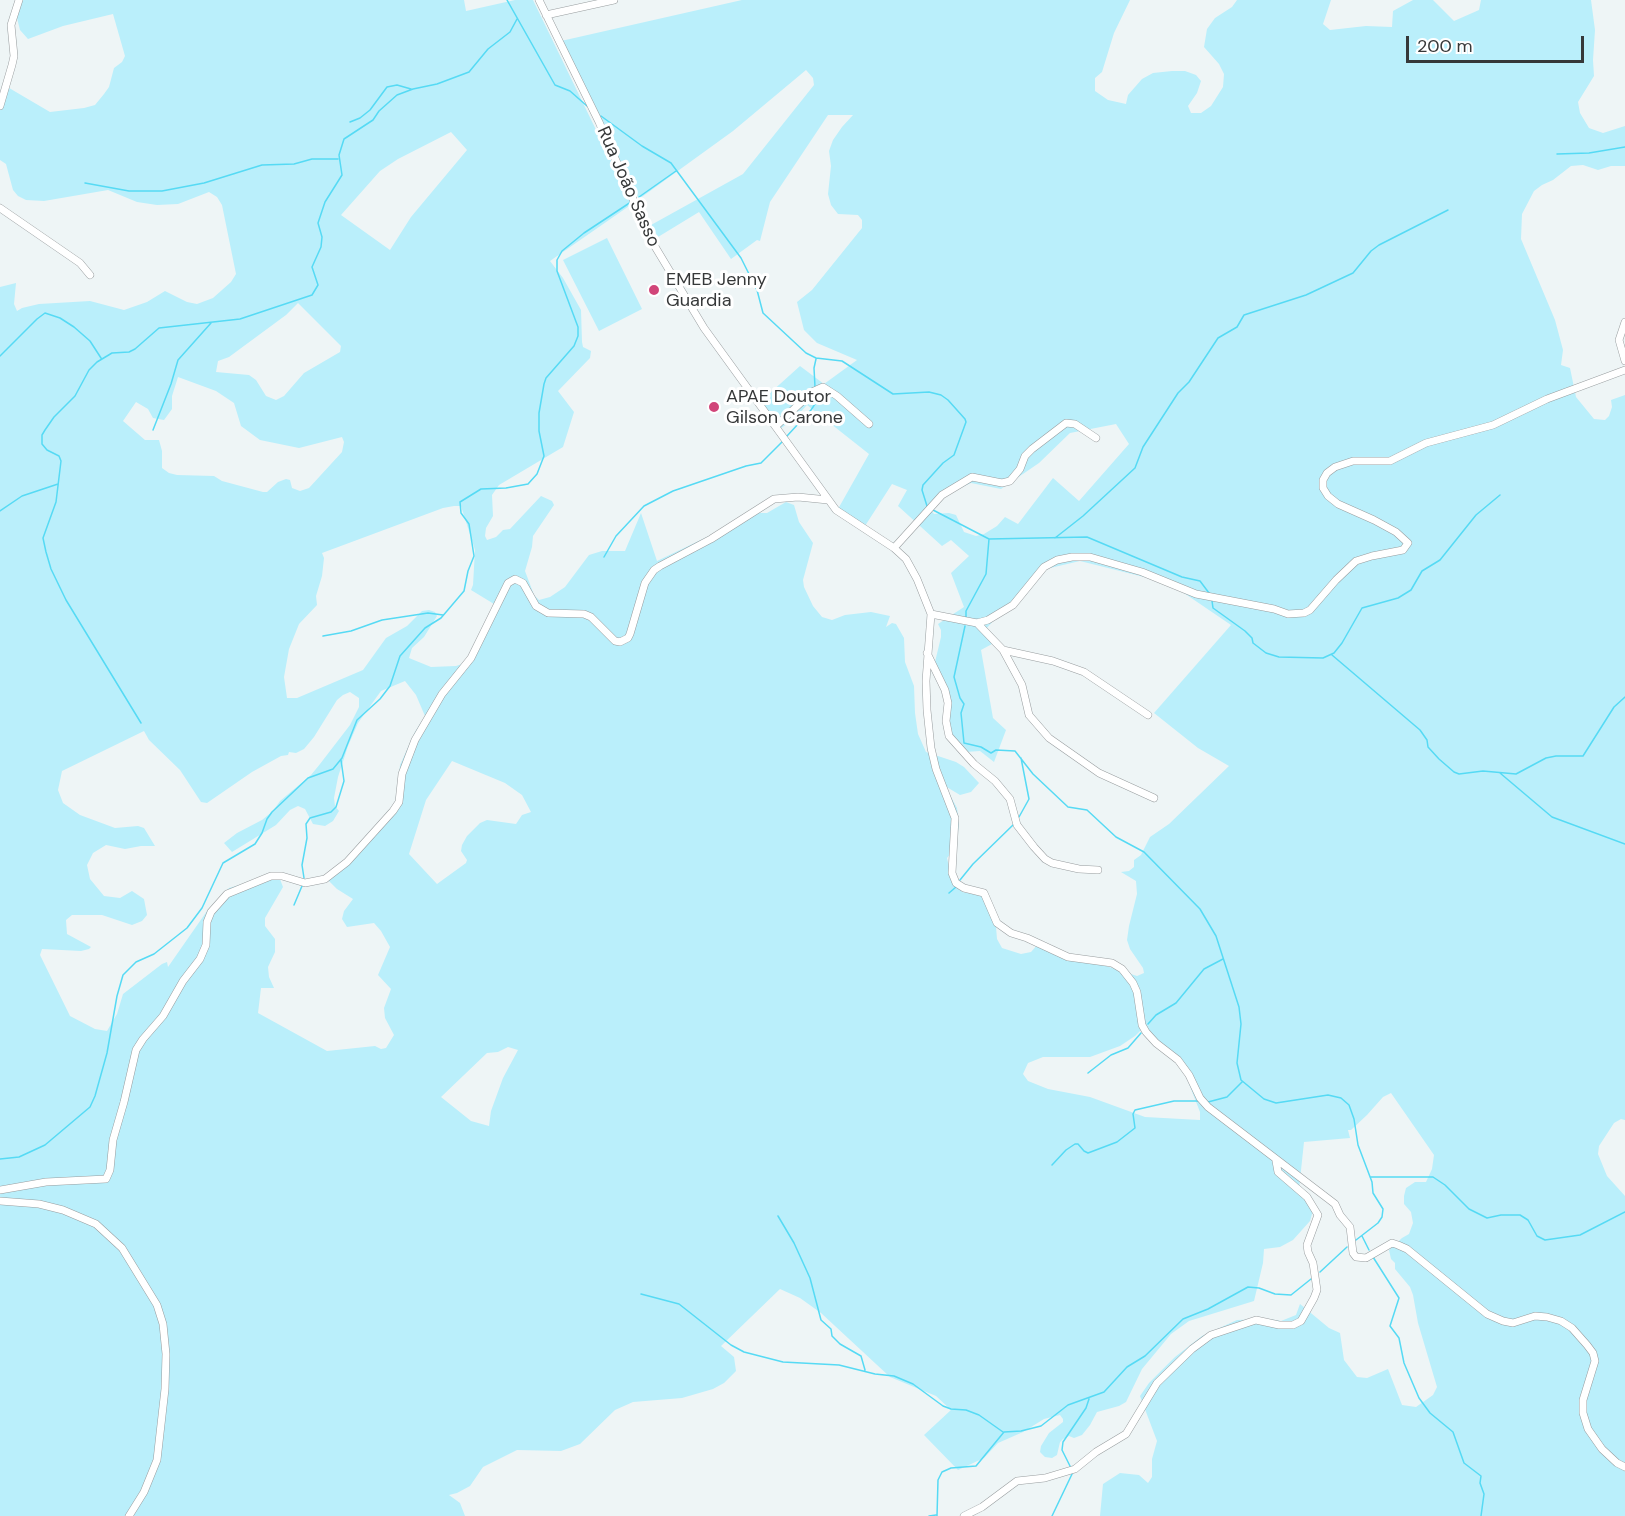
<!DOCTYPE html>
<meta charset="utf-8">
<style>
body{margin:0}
#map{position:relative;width:1625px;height:1516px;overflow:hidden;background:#eef5f6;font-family:"DM Sans",sans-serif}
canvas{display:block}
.scale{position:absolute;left:1406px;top:36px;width:178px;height:27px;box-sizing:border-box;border:3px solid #363839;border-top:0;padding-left:8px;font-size:18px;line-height:21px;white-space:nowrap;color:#363839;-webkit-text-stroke:4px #fff;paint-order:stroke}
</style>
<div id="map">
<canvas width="1625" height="1516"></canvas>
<div class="scale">200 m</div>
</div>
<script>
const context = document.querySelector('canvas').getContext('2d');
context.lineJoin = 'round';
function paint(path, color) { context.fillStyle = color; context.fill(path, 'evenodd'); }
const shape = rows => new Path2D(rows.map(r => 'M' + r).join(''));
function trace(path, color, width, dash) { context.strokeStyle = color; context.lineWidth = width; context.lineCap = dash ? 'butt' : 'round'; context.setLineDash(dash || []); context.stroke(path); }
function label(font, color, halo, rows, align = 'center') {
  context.font = font + ' "DM Sans",sans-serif'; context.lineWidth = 6; context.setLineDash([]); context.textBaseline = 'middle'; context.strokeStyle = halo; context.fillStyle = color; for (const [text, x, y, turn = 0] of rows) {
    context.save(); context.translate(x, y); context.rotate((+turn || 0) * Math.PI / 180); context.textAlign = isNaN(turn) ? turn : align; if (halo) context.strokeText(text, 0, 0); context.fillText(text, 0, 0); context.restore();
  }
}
const green = shape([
 [18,0,464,0,466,11,515,0,533,0,632,204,550,261,563,278,581,310,582,342,583,347,591,351,590,358,558,391,574,412,563,447,499,485,492,495,493,516,486,528,485,536,487,540,496,537,503,530,510,529,541,496,552,501,554,505,533,536,532,547,525,571,534,595,539,600,550,597,565,587,589,555,602,551,625,551,641,513,657,561,757,513,767,513,786,502,794,505,799,522,813,543,803,580,804,587,813,606,822,617,832,620,845,615,871,612,890,616,886,627,892,623,896,624,904,638,905,662,914,686,915,713,918,734,926,752,956,762,964,767,979,783,971,792,960,795,945,786,957,808,959,824,956,847,947,858,950,871,962,892,984,896,996,927,997,939,1002,948,1021,954,1031,952,1038,944,1137,976,1144,973,1143,968,1130,949,1127,940,1129,926,1137,894,1136,881,1121,872,1129,871,1134,867,1134,860,1141,855,1150,837,1169,824,1229,766,1198,748,1154,713,1231,625,1181,591,1152,579,1080,561,1050,568,1045,570,1016,606,994,620,986,629,992,644,981,650,993,718,1006,730,994,762,980,751,965,752,952,737,949,723,950,702,944,680,935,662,941,637,941,630,938,624,964,607,951,573,969,556,951,540,942,546,898,506,907,490,892,484,865,526,838,509,869,454,807,405,795,418,780,429,760,402,800,366,824,384,857,360,817,343,804,330,797,302,812,290,862,228,862,220,858,215,838,214,831,205,828,194,831,166,829,151,833,140,842,127,853,115,828,115,770,202,760,241,757,240,731,259,699,212,658,237,651,225,743,174,814,85,813,78,806,70,733,131,639,199,561,41,742,0,1130,0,1114,33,1102,72,1095,78,1095,91,1108,100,1126,104,1128,95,1142,79,1153,73,1172,71,1185,71,1196,75,1201,81,1197,93,1188,106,1191,113,1201,113,1211,106,1223,87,1224,74,1219,64,1204,47,1207,29,1215,18,1232,7,1237,0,1331,0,1323,24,1330,30,1366,26,1392,27,1393,11,1413,0,1433,0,1454,21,1479,10,1481,0,1591,0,1595,30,1593,60,1594,76,1578,102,1580,113,1589,128,1603,133,1625,126,1625,166,1611,166,1598,170,1583,165,1571,166,1553,180,1542,185,1534,191,1522,214,1521,239,1555,320,1563,350,1561,365,1570,368,1576,397,1594,419,1605,420,1609,416,1612,407,1611,400,1625,395,1625,1120,1621,1119,1614,1123,1599,1146,1598,1154,1607,1176,1625,1196,1625,1516,1100,1516,1103,1484,1120,1473,1139,1475,1148,1483,1152,1477,1152,1459,1157,1441,1140,1396,1149,1383,1175,1357,1202,1336,1237,1320,1269,1319,1281,1321,1296,1315,1300,1304,1329,1328,1340,1333,1344,1360,1357,1377,1367,1378,1388,1369,1402,1405,1416,1407,1433,1395,1437,1387,1418,1323,1413,1295,1410,1287,1395,1269,1395,1263,1391,1259,1389,1250,1402,1238,1409,1234,1413,1223,1411,1212,1404,1204,1404,1196,1406,1188,1415,1182,1426,1182,1432,1169,1434,1155,1391,1093,1383,1097,1367,1115,1351,1130,1348,1130,1350,1138,1304,1142,1299,1189,1311,1196,1314,1207,1310,1221,1293,1240,1280,1247,1264,1249,1263,1263,1254,1301,1189,1321,1171,1334,1142,1369,1126,1402,1119,1406,1097,1412,1090,1425,1082,1435,1074,1438,1069,1436,1063,1439,1060,1442,1057,1455,1052,1458,1045,1457,1040,1452,1041,1446,1049,1433,1063,1422,1063,1419,1060,1415,1044,1419,1023,1432,998,1443,984,1458,958,1470,924,1435,951,1410,936,1396,890,1377,821,1313,800,1298,780,1289,721,1346,734,1357,736,1371,724,1383,713,1389,682,1398,633,1402,615,1410,580,1444,561,1451,517,1450,483,1467,470,1486,457,1493,449,1495,460,1503,465,1516,0,1516,0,287,16,283,14,304,17,311,22,308,39,304,90,301,124,310,147,302,165,291,187,302,197,304,213,298,231,282,236,274,222,205,217,197,209,192,178,204,157,205,137,202,108,190,44,201,26,200,18,196,13,190,6,164,0,160,0,99,4,85,50,112,84,108,95,105,104,94,109,87,114,68,122,62,125,56,113,14,63,26,28,39,20,30,16,14],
 [451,132,467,150,411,217,390,250,341,215,380,171,398,159],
 [298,303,341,346,340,352,304,373,284,396,276,400,266,396,256,380,249,375,216,372,218,361,229,357,286,315],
 [178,377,216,391,234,403,241,426,260,440,299,448,342,437,344,442,342,452,309,488,300,491,292,488,290,480,286,479,278,482,267,492,263,492,222,481,214,476,177,475,169,473,162,468,162,451,159,440,145,440,123,421,136,402,148,409,153,418,164,420,172,409,172,396],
 [1116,424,1129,444,1079,501,1053,478,1018,524,1005,517,997,526,984,534,976,536,964,532,956,515,949,513,934,514,931,510,942,496,971,483,1001,489,1039,463,1070,433],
 [454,506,461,506,475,550,473,585,471,590,494,604,465,663,456,666,431,667,409,658,412,648,424,637,437,616,435,612,429,610,422,611,407,626,386,638,363,670,297,698,287,698,284,677,289,649,299,624,317,605,316,596,322,576,324,558,322,553,443,508],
 [405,681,416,695,425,716,415,732,400,765,397,801,328,880,337,889,353,899,344,911,342,919,347,927,374,923,381,931,390,947,378,975,391,989,384,1008,385,1018,394,1035,386,1048,381,1049,375,1046,327,1051,258,1013,261,988,274,988,269,977,268,967,275,952,275,939,265,926,265,918,283,887,278,874,229,888,207,911,168,967,167,962,162,964,123,994,117,1014,107,1031,95,1029,70,1016,40,955,42,949,81,951,89,949,91,947,67,934,66,920,72,915,102,915,132,925,142,921,147,915,144,899,132,891,120,898,104,896,90,879,87,865,93,853,106,845,125,849,141,846,155,846,144,828,138,826,115,828,80,815,63,803,58,790,62,771,144,731,149,740,180,770,201,802,207,803,252,772,281,756,288,755,289,752,296,753,304,749,314,737,337,700,343,695,350,692,359,698,359,707,350,725,320,764,311,775,280,801,273,811,262,820,237,833,224,843,232,852,276,825,290,810,298,806,305,809,313,824,325,826,333,821,339,811,335,806,334,798,338,777,348,746,358,723,381,691],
 [452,761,505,783,522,795,531,812,522,815,516,824,487,820,480,823,467,836,462,845,461,851,467,860,466,863,437,884,409,854,426,800],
 [1141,1030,1170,1053,1184,1071,1200,1112,1200,1120,1145,1117,1090,1097,1048,1089,1028,1081,1023,1074,1028,1063,1043,1057,1090,1057,1120,1046,1135,1036],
 [508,1047,518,1050,503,1078,491,1111,489,1126,471,1121,441,1097,487,1053,498,1052],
 [607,238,642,309,599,331,563,260]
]);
const stream = shape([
 [507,0,555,85,570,91,587,106],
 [601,116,642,146,671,163,741,258,757,290,763,313,806,353,816,358,842,361,893,394,929,392,941,395,948,400,965,419,966,422,954,455,943,463,923,485,922,490,927,506],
 [350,122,360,118,370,110,387,87,397,85,411,89],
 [1557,154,1589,153,1625,147],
 [85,183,129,191,162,191,204,183,262,165,294,164,312,159,338,159],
 [639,197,676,171],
 [0,356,37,319,45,313,60,318,74,327,90,341,101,358],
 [815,387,814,368,816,359],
 [153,430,171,384,178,360,211,323],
 [787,436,811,410,817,401,818,393],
 [933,510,989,539,1087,537,1182,577,1200,581,1209,593],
 [0,511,22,496,58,484],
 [1055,538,1083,516,1135,468,1143,447,1178,393,1189,382,1218,338,1237,327,1244,315,1306,295,1353,273,1371,251,1379,245,1448,210],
 [604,557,616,536,644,506,673,491,746,466,761,463,782,442],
 [1212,601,1213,608,1245,631,1252,638,1253,643,1266,653,1279,657,1323,658,1334,653,1342,643,1362,608,1398,598,1411,590,1422,571,1440,560,1476,515,1500,495],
 [966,618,966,611,986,574,989,539],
 [965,626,954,677,960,698,964,704,961,713,964,743,981,747,991,753,996,750,1015,751,1033,774,1068,807,1087,810,1116,837,1144,852,1200,909,1216,936,1239,1007,1241,1024,1237,1063,1241,1080,1264,1099,1276,1103,1328,1095,1341,1098,1349,1105,1354,1119,1358,1145,1372,1182,1373,1193,1383,1209,1382,1217,1378,1223,1356,1240],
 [323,636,351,631,382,620,428,613,443,615],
 [1332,655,1420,730,1427,740,1428,747,1439,759,1454,772,1459,774,1483,771,1516,774,1546,758,1556,756,1583,756,1614,707,1625,697],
 [141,723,66,600,51,569,46,552,43,538,56,502,61,461,59,456,47,450,42,444,42,435,45,430,54,417,75,396,89,370,97,362,112,353,129,352,135,349,159,328,240,319,312,295,318,285,312,267,321,247,322,237,318,223,325,202,342,175,339,155,344,139,373,120,379,111,397,95,413,89,437,84,469,72,488,49,510,32,517,19],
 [1500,773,1552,817,1625,844],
 [1019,817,1029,799,1021,758],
 [304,878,302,865,307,838,306,824,310,818,331,812,336,807,344,781,341,760],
 [960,880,973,864,1013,825],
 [949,893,956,887],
 [294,905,302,886],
 [1148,1024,1156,1015,1176,1003,1204,969,1223,959],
 [1088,1073,1111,1055,1128,1048,1141,1033],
 [1208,1102,1227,1097,1242,1082],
 [0,1159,19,1157,45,1145,90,1107,95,1096,107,1053,117,996,123,975,136,962,154,954,187,928,202,908,223,863,255,844,262,833,267,819,272,812,308,778,333,769,342,758,357,720,380,699,390,686,400,656,425,628,441,618,464,591,468,571,474,556,469,524,461,513,460,502,481,489,506,488,528,484,537,474,544,456,539,431,539,413,544,384,546,378,574,346,578,336,578,327,557,271,557,260,562,251,584,233,631,202],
 [1052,1165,1066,1150,1075,1144,1078,1144,1084,1151,1088,1153,1117,1142,1135,1128,1133,1114,1135,1110,1174,1101,1198,1101],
 [1371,1177,1433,1177,1445,1185,1469,1209,1487,1218,1501,1215,1520,1215,1528,1220,1537,1236,1545,1240,1580,1235,1625,1212],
 [778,1216,794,1243,810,1278,821,1320,831,1329,832,1336,840,1344,861,1356,865,1370],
 [1362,1236,1369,1250],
 [1373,1257,1399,1298,1390,1326,1399,1338,1404,1363,1419,1398,1430,1413,1453,1432,1464,1463,1481,1476,1480,1483,1484,1494,1481,1516],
 [1320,1272,1347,1247],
 [641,1294,679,1304,731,1345,744,1352,783,1362,839,1365,875,1374,894,1376,913,1384,943,1406,951,1409,966,1410,979,1415,1003,1432],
 [1071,1468,1062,1450,1063,1442,1086,1408,1089,1399],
 [929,1516,936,1515],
 [937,1516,938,1480,942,1472,951,1468,976,1466,1004,1432,1021,1431,1041,1426,1068,1405,1104,1392,1127,1367,1145,1356,1183,1319,1208,1309,1248,1287,1259,1288,1275,1294,1291,1295,1311,1279],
 [1052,1516,1073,1472]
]);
const street = shape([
 [539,0,599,122,651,240,704,328,836,510,894,548,906,559,917,579,931,614,926,681,927,710,931,748,936,769,955,818,952,873,956,883,964,888,984,893,997,923,1011,933,1027,938,1068,957,1112,963,1122,969,1133,983,1137,992,1142,1025,1146,1032,1156,1043,1178,1060,1189,1075,1200,1098,1208,1107,1335,1204,1340,1215,1350,1227,1353,1253,1356,1257,1366,1258,1392,1243,1398,1245,1407,1249,1487,1314,1503,1321,1513,1323,1535,1316,1547,1317,1561,1321,1572,1328,1587,1345,1593,1353,1595,1361,1583,1400,1583,1413,1588,1429,1602,1449,1617,1463,1625,1467],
 [546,15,614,0],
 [0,106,12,65,14,56,11,25,19,0],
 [0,208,80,263,90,275],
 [1625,322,1619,340,1625,361],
 [776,426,812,392,823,387,837,396,869,424],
 [894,548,942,495,972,477,1002,483,1010,481,1020,469,1025,456,1032,449,1066,423,1075,424,1096,438],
 [931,614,977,623,988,620,1013,605,1044,567,1057,560,1072,557,1090,557,1142,572,1196,594,1274,609,1288,614,1304,613,1310,610,1336,580,1356,561,1372,556,1403,550,1408,543,1396,532,1374,520,1338,504,1328,496,1323,488,1323,480,1327,473,1335,467,1353,461,1390,461,1426,443,1493,425,1547,399,1625,370],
 [977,623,1003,650,1053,661,1084,672,1148,715],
 [1003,650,1022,685,1029,715,1049,738,1099,773,1154,798],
 [927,653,945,690,948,703,946,721,949,736,974,764,995,781,1010,799,1017,825,1034,847,1045,859,1052,863,1079,869,1098,870],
 [0,1190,46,1182,106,1179,110,1170,113,1140,124,1102,136,1050,143,1039,163,1016,183,981,200,959,206,945,207,922,211,912,227,894,271,876,282,876,305,883,325,879,347,862,393,811,399,802,402,774,415,740,442,694,471,658,508,583,515,579,523,583,536,606,548,613,584,614,591,617,615,641,620,642,628,638,630,634,645,583,654,570,660,566,711,539,774,499,798,497,828,500],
 [0,1201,39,1204,63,1210,96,1224,122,1248,157,1305,163,1324,166,1354,165,1389,157,1460,144,1492,129,1516],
 [964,1516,982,1507,1017,1481,1045,1478,1075,1469,1096,1452,1126,1434,1157,1383,1192,1349,1211,1335,1256,1320,1279,1325,1293,1325,1301,1321,1314,1298,1317,1290,1313,1263,1308,1252,1307,1245,1318,1215,1307,1197,1278,1172,1276,1161]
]);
const markers = [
 [654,290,6,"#d14579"],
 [714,407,6,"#d14579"]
];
const streetNames = [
 ["Rua João Sasso",628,187,66]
];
const poiNames = [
 ["EMEB Jenny",666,280],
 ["Guardia",666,301],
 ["APAE Doutor",726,397],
 ["Gilson Carone",726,418]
];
paint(green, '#baeffb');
trace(stream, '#56daf4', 1.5);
trace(street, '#989d9f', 8);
trace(street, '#fff', 7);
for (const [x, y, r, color] of markers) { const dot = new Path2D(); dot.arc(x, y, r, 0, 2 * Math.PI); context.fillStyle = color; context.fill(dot); trace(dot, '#fff', 2); }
label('18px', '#363839', '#fff', streetNames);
label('18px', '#363839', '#fff', poiNames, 'left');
</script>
